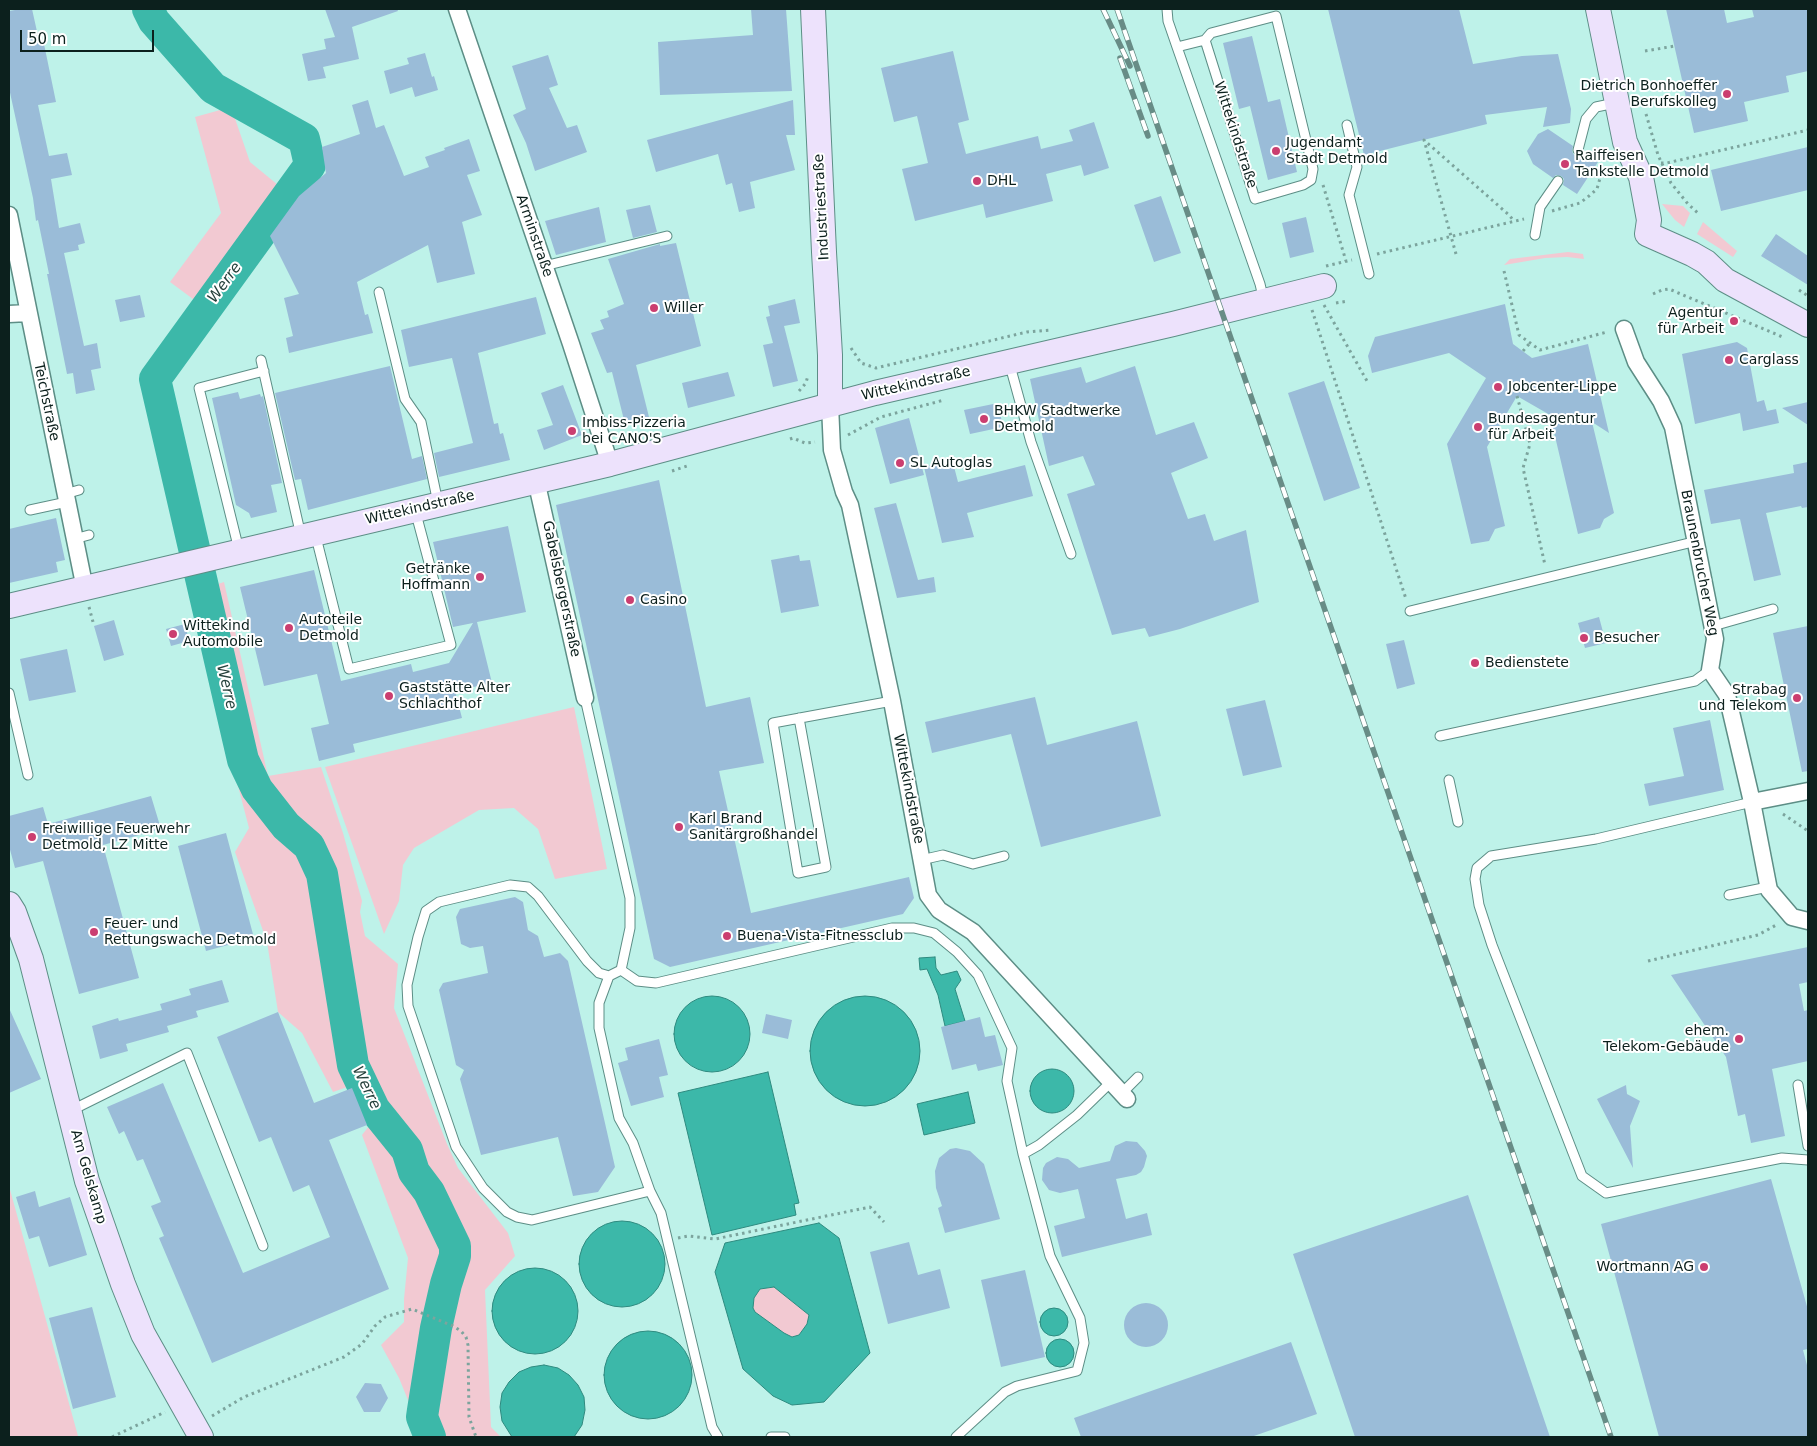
<!DOCTYPE html>
<meta charset="utf-8">
<style>
body{margin:0}
#map{position:relative;width:1817px;height:1446px;overflow:hidden;background:#bef2e9;font-family:"DejaVu Sans",sans-serif}
canvas{display:block}
.frame{position:absolute;inset:0;border:10px solid #0c201d;pointer-events:none}
.scale{position:absolute;left:20px;top:30px;width:134px;height:22px;box-sizing:border-box;border:2px solid #0c201d;border-top:0;padding-left:6px;font-size:15px;line-height:18px;white-space:nowrap;color:#0c201d;-webkit-text-stroke:4px #fff;paint-order:stroke}
</style>
<div id="map">
<canvas width="1817" height="1446"></canvas>
<div class="frame"></div>
<div class="scale">50 m</div>
</div>
<script>
const context = document.querySelector('canvas').getContext('2d');
context.lineJoin = 'round';
function paint(path, color) { context.fillStyle = color; context.fill(path, 'evenodd'); }
const shape = rows => new Path2D(rows.map(r => 'M' + r).join(''));
function trace(path, color, width, dash) { context.strokeStyle = color; context.lineWidth = width; context.lineCap = dash ? 'butt' : 'round'; context.setLineDash(dash || []); context.stroke(path); }
function label(font, color, halo, rows, align = 'center') {
  context.font = font + ' "DejaVu Sans",sans-serif'; context.lineWidth = 4; context.setLineDash([]); context.textBaseline = 'middle'; context.strokeStyle = halo; context.fillStyle = color; for (const [text, x, y, turn = 0] of rows) {
    context.save(); context.translate(x, y); context.rotate((+turn || 0) * Math.PI / 180); context.textAlign = isNaN(turn) ? turn : align; if (halo) context.strokeText(text, 0, 0); context.fillText(text, 0, 0); context.restore();
  }
}
const green = shape([
 [231,107,250,162,278,185,262,206,248,232,218,266,197,302,170,282,221,213,195,117],
 [1662,204,1683,206,1690,213,1684,227,1675,220],
 [1703,222,1737,251,1733,257,1697,234],
 [1568,252,1583,254,1584,259,1567,257,1545,258,1504,265,1510,259],
 [224,582,268,776,321,767,343,833,362,901,360,912,365,936,398,964,394,1008,447,1144,458,1168,508,1233,515,1256,485,1290,491,1427,501,1437,439,1437,432,1424,410,1405,399,1378,381,1345,404,1322,404,1299,408,1258,362,1135,369,1126,353,1085,333,1092,302,1033,278,1012,267,942,235,852,249,828,204,656,194,592],
 [574,707,607,869,555,879,538,829,514,808,479,810,414,848,403,865,399,901,384,934,325,767],
 [9,1186,78,1436,75,1437,9,1437],
 [774,1287,809,1315,807,1324,799,1335,792,1337,784,1333,755,1312,753,1308,754,1298,760,1289]
]);
const water = shape([
 [935,957,936,968,941,975,957,971,961,980,955,989,965,1021,945,1026,938,995,927,969,920,970,919,958,935,957],
 '674 1034a38 38 0 1 1 76 0a38 38 0 1 1-76 0Z',
 '810 1051a55 55 0 1 1 110 0a55 55 0 1 1-110 0Z',
 '1030 1091a22 22 0 1 1 44 0a22 22 0 1 1-44 0Z',
 [768,1072,799,1203,794,1204,796,1215,712,1235,678,1093,768,1072],
 [968,1092,975,1123,924,1135,917,1104,968,1092],
 '579 1264a43 43 0 1 1 86 0a43 43 0 1 1-86 0Z',
 [819,1223,839,1238,870,1353,824,1402,792,1405,773,1396,743,1369,715,1272,725,1243,819,1223],
 [774,1287,809,1315,807,1324,799,1335,792,1337,784,1333,755,1312,753,1308,754,1298,760,1289,774,1287],
 '492 1311a43 43 0 1 1 86 0a43 43 0 1 1-86 0Z',
 '1040 1322a14 14 0 1 1 28 0a14 14 0 1 1-28 0Z',
 '604 1375a44 44 0 1 1 88 0a44 44 0 1 1-88 0Z',
 '1046 1353a14 14 0 1 1 28 0a14 14 0 1 1-28 0Z',
 [544,1365,558,1368,569,1375,578,1385,584,1397,585,1410,582,1425,574,1437,512,1437,502,1421,500,1407,502,1393,509,1382,519,1372,531,1367,544,1365]
]);
const river = shape([
 [148,9,154,21,213,88,304,139,310,165,155,379,243,760,257,789,286,826,309,846,322,874,353,1065,374,1109,407,1150,414,1172,429,1192,455,1246,455,1256,446,1284,436,1328,423,1410,422,1417,430,1437]
]);
const building = shape([
 [21,9,32,9,40,45,44,44,56,102,38,105,49,156,67,153,72,175,51,179,59,228,80,223,85,243,78,245,79,250,64,253,84,346,97,343,101,368,91,370,95,390,76,394,73,373,67,374,47,274,49,274,38,220,36,221,33,198,9,88,9,11],
 [325,9,397,9,398,11,352,27,359,59,323,67,326,78,308,81,302,54,326,49,324,39,335,37],
 [751,9,786,9,792,91,660,95,658,42,753,35],
 [1328,9,1459,9,1473,64,1522,56,1558,54,1571,109,1570,123,1543,127,1547,107,1485,115,1487,124,1364,155],
 [1666,9,1724,9,1727,23,1754,17,1752,9,1808,9,1808,71,1786,76,1789,92,1744,102,1748,121,1694,133],
 [1252,36,1268,102,1280,99,1297,172,1268,180,1250,106,1239,109,1223,43],
 [953,51,969,120,958,123,966,154,1038,136,1041,149,1073,141,1069,130,1094,122,1109,168,1084,176,1081,165,1046,174,1053,201,986,218,983,204,915,221,902,169,928,163,917,116,894,122,881,68],
 [425,53,432,77,434,76,438,90,415,97,412,87,390,94,384,71,409,64,407,58],
 [548,55,558,85,549,88,567,128,577,125,587,152,535,171,526,143,513,115,526,109,512,66],
 [368,100,376,128,384,125,404,176,429,167,425,157,445,150,444,148,469,139,480,171,467,175,482,215,462,222,475,274,437,283,428,245,357,282,365,315,368,314,373,333,289,353,286,338,293,336,284,298,299,294,270,236,299,196,326,173,322,147,360,134,352,105],
 [793,100,795,135,786,135,795,170,750,182,755,208,739,212,732,183,726,185,718,154,656,172,647,140],
 [1548,129,1573,146,1572,151,1574,155,1579,156,1583,153,1598,162,1577,194,1563,185,1564,179,1561,176,1556,175,1553,178,1533,164,1527,151,1538,134],
 [1808,147,1808,190,1721,211,1711,170],
 [1161,196,1181,253,1154,262,1134,205],
 [650,205,657,232,633,238,626,210],
 [599,207,606,242,556,255,545,221],
 [1306,217,1314,252,1290,258,1282,223],
 [1776,234,1808,256,1808,285,1761,256],
 [676,243,701,346,636,365,649,417,625,424,612,372,607,373,591,333,604,329,600,320,609,317,607,311,624,304,608,259,660,244,660,246],
 [140,295,145,317,120,322,115,300],
 [536,297,546,334,478,353,494,424,498,423,500,434,503,433,510,460,439,477,434,453,473,443,452,358,409,367,401,330],
 [795,299,800,323,784,326,798,381,773,387,763,345,773,343,766,317,770,316,768,306],
 [1505,304,1513,344,1532,358,1588,344,1609,433,1592,422,1614,513,1604,519,1600,528,1578,534,1550,415,1517,396,1487,447,1505,526,1495,529,1489,541,1471,544,1447,444,1486,378,1449,353,1372,373,1368,356,1375,337],
 [1737,342,1747,348,1757,402,1764,400,1767,411,1776,409,1779,423,1743,431,1740,413,1695,424,1682,354],
 [390,366,412,459,422,456,427,479,308,510,301,479,295,480,275,393],
 [1135,366,1156,435,1194,422,1208,458,1171,473,1188,519,1205,514,1214,541,1246,530,1259,602,1180,629,1149,637,1145,628,1112,635,1067,494,1095,485,1083,456,1049,466,1030,379,1081,367,1086,383],
 [728,372,735,396,688,408,682,383],
 [1324,381,1360,488,1324,501,1288,393],
 [563,385,582,435,544,450,537,430,553,425,541,393],
 [238,392,240,399,260,394,261,397,263,396,282,483,271,485,277,512,251,518,249,513,236,505,212,398],
 [1808,402,1808,425,1782,408],
 [998,403,1003,427,970,434,964,410],
 [909,418,924,475,890,484,875,428],
 [952,459,958,482,1025,465,1033,496,967,513,974,537,942,543,924,467],
 [1808,462,1808,507,1802,508,1801,506,1766,513,1781,575,1754,581,1740,519,1711,524,1704,490,1794,473,1793,465],
 [659,480,706,707,750,697,764,763,719,771,751,913,909,877,914,898,903,914,670,967,654,959,556,505],
 [896,503,918,580,934,577,936,592,897,598,874,508],
 [56,518,65,560,56,562,58,572,9,583,9,529],
 [508,526,526,612,477,622,492,683,455,691,462,718,353,744,355,752,319,761,311,728,329,724,317,674,264,686,240,587,314,570,341,681,411,664,413,672,449,663,473,623,453,627,433,542],
 [799,555,800,561,810,560,819,606,781,613,771,560],
 [1599,617,1606,643,1585,648,1578,623],
 [114,620,124,655,104,661,94,626],
 [185,624,189,641,171,646,166,629],
 [1808,626,1808,771,1802,772,1773,633],
 [1404,640,1415,684,1397,689,1386,644],
 [67,649,76,692,29,701,20,659],
 [1035,697,1047,745,1137,721,1161,816,1041,847,1011,734,932,753,925,722],
 [1265,700,1282,767,1243,776,1226,709],
 [1710,720,1724,790,1649,806,1644,784,1684,776,1673,728],
 [151,796,161,829,103,845,139,978,79,994,43,861,15,868,9,846,9,816,43,807,48,824],
 [226,833,254,938,206,951,178,846],
 [515,897,523,902,528,930,538,936,544,957,560,953,568,961,615,1167,598,1192,573,1196,558,1137,481,1155,460,1079,464,1070,456,1065,439,990,443,983,488,973,483,946,470,948,461,944,456,917,460,909],
 [1808,947,1808,982,1799,984,1804,1011,1808,1010,1808,1061,1772,1069,1785,1136,1751,1143,1745,1114,1738,1116,1726,1057,1671,975],
 [222,980,229,1002,196,1011,198,1017,167,1026,169,1032,126,1044,128,1051,100,1059,92,1026,118,1018,119,1021,162,1010,160,1004,191,995,189,989],
 [9,1008,41,1079,9,1093],
 [278,1012,314,1103,352,1088,367,1125,329,1140,389,1289,212,1363,159,1238,164,1236,151,1206,161,1202,143,1159,137,1161,124,1131,119,1134,107,1107,163,1083,243,1273,330,1237,309,1185,293,1192,271,1137,259,1142,217,1037],
 [766,1014,792,1020,788,1039,762,1033],
 [980,1017,985,1037,995,1035,1003,1065,978,1071,976,1064,952,1070,941,1027],
 [659,1039,668,1075,659,1077,664,1097,631,1106,618,1063,628,1060,625,1048],
 [1626,1085,1627,1094,1640,1101,1630,1126,1633,1168,1597,1099],
 [1126,1141,1137,1142,1145,1151,1147,1156,1144,1167,1141,1172,1136,1175,1116,1179,1126,1219,1147,1213,1152,1235,1062,1257,1054,1226,1085,1218,1078,1189,1060,1193,1049,1190,1042,1180,1043,1168,1046,1163,1057,1157,1068,1159,1079,1168,1110,1161,1115,1146],
 [956,1148,970,1151,984,1164,1000,1219,945,1233,938,1208,942,1206,936,1188,935,1171,939,1158,950,1149],
 [1771,1179,1808,1310,1808,1349,1803,1350,1808,1369,1808,1437,1659,1437,1601,1224],
 [35,1191,39,1207,70,1197,87,1255,49,1267,39,1236,29,1239,16,1197],
 [1468,1195,1550,1437,1355,1437,1293,1254],
 [909,1242,918,1275,940,1269,950,1308,888,1324,870,1252],
 [1025,1270,1045,1357,1001,1367,981,1280],
 '1124 1325a22 22 0 1 1 44 0a22 22 0 1 1-44 0Z',
 [92,1307,116,1397,73,1409,49,1318],
 [1291,1342,1317,1414,1251,1437,1081,1437,1074,1418],
 [365,1383,381,1384,388,1398,380,1412,364,1412,356,1397]
]);
const path = shape([
 [1645,51,1675,46],
 [1646,114,1658,155,1671,183,1688,204,1700,215],
 [1661,163,1667,163,1808,130],
 [1323,185,1346,261],
 [1552,211,1580,203,1589,196,1597,189,1604,164],
 [1377,254,1524,219],
 [1456,254,1424,140,1509,215,1514,221],
 [1326,266,1352,260],
 [1504,271,1519,335,1540,350,1607,332],
 [1799,290,1808,296],
 [1653,294,1662,290,1669,289,1785,338],
 [1336,303,1348,301],
 [1324,305,1367,381],
 [1312,310,1406,599],
 [851,348,861,363,876,368,1027,332,1051,330],
 [1523,351,1530,343],
 [799,391,806,383,808,375],
 [1517,396,1530,444,1523,468,1545,565],
 [848,435,881,417,944,400],
 [790,439,793,438,805,443,815,442],
 [672,471,687,466],
 [89,607,93,622],
 [1783,814,1808,831],
 [1648,961,1758,935,1778,924],
 [678,1238,688,1236,715,1239,870,1207,884,1222],
 [212,1416,244,1397,344,1357,362,1344,375,1326,385,1317,412,1309,453,1326,461,1331,466,1337,468,1345,469,1417,476,1437],
 [112,1437,165,1412]
]);
const lane = shape([
 [1167,9,1168,21,1177,47,1260,284,1264,301],
 [1177,47,1205,40,1211,33,1276,16,1313,169,1311,180,1303,185,1255,199,1205,40],
 [1347,125,1357,167,1349,195,1369,274],
 [1578,150,1586,119,1596,107,1615,103],
 [1535,235,1540,207,1558,181],
 [544,266,667,236],
 [379,292,405,399,421,422,438,503],
 [261,360,301,536],
 [1009,362,1031,442,1071,554],
 [65,494,79,490],
 [30,510,67,502],
 [315,533,349,669,451,645,415,510],
 [74,539,89,535],
 [239,550,199,388,264,371],
 [1410,611,1697,541],
 [1713,626,1773,609],
 [9,693,28,775],
 [585,698,630,898,630,928,621,970,609,976,599,1003,599,1028,619,1118,633,1143,650,1191],
 [799,718,826,867,798,873,773,723,892,701],
 [1440,736,1695,681,1710,670],
 [1449,780,1458,822],
 [1752,802,1596,839,1491,856,1477,868,1475,879,1479,905,1492,945,1582,1176,1606,1193,1782,1158,1808,1160],
 [921,860,943,855,973,864,1004,856],
 [1729,895,1768,887],
 [621,970,637,981,656,983,892,928,914,928,934,933,957,952,978,975,1012,1048,1007,1081,1023,1154,1050,1256,1080,1318,1084,1343,1077,1371,1017,1386,1005,1392,956,1437],
 [609,976,599,973,587,961,538,896,528,887,510,885,439,902,426,911,418,937,407,985,408,1006,456,1147,483,1188,507,1212,517,1217,532,1220,650,1191,661,1213,712,1427,718,1437],
 [1798,1085,1808,1146],
 [1122,1093,1138,1077],
 [70,1111,187,1053,263,1246],
 [1023,1154,1039,1145,1077,1115,1111,1082],
 [771,1437,785,1437]
]);
const street = shape([
 [457,9,571,344,610,464],
 [9,215,85,589],
 [9,314,28,313],
 [1624,329,1636,362,1661,401,1673,427,1715,639,1710,670,1727,695,1752,802,1769,890,1792,917,1808,921],
 [830,405,832,450,844,492,850,505,892,701,928,895,939,910,973,932,1127,1099],
 [536,480,585,698],
 [1752,802,1808,791]
]);
const secondary = shape([
 [813,9,824,252,830,355,830,405],
 [1598,9,1625,142,1641,177,1649,220,1647,234,1692,254,1706,262,1725,280,1808,325],
 [9,606,610,464,875,393,1173,324,1324,286],
 [9,904,14,912,31,959,87,1181,123,1284,143,1334,201,1437]
]);
const rail = shape([
 [1103,9,1130,66],
 [1117,9,1611,1437],
 [1120,58,1148,136]
]);
const markers = [
 [1727,94,5,"#cb3e70"],
 [1276,151,5,"#cb3e70"],
 [1565,164,5,"#cb3e70"],
 [977,181,5,"#cb3e70"],
 [654,308,5,"#cb3e70"],
 [1734,321,5,"#cb3e70"],
 [1729,360,5,"#cb3e70"],
 [1498,387,5,"#cb3e70"],
 [984,419,5,"#cb3e70"],
 [1478,427,5,"#cb3e70"],
 [572,431,5,"#cb3e70"],
 [900,463,5,"#cb3e70"],
 [480,577,5,"#cb3e70"],
 [630,600,5,"#cb3e70"],
 [289,628,5,"#cb3e70"],
 [173,634,5,"#cb3e70"],
 [1584,638,5,"#cb3e70"],
 [1475,663,5,"#cb3e70"],
 [389,696,5,"#cb3e70"],
 [1797,698,5,"#cb3e70"],
 [679,827,5,"#cb3e70"],
 [32,837,5,"#cb3e70"],
 [94,932,5,"#cb3e70"],
 [727,936,5,"#cb3e70"],
 [1739,1039,5,"#cb3e70"],
 [1704,1267,5,"#cb3e70"]
];
const poiNames = [
 ["Dietrich Bonhoeffer",1717,86,"right"],
 ["Berufskolleg",1717,102,"right"],
 ["Jugendamt",1286,143],
 ["Stadt Detmold",1286,159],
 ["Raiffeisen",1575,156],
 ["Tankstelle Detmold",1575,172],
 ["DHL",987,181],
 ["Willer",664,308],
 ["Agentur",1724,313,"right"],
 ["für Arbeit",1724,329,"right"],
 ["Carglass",1739,360],
 ["Jobcenter-Lippe",1508,387],
 ["BHKW Stadtwerke",994,411],
 ["Detmold",994,427],
 ["Bundesagentur",1488,419],
 ["für Arbeit",1488,435],
 ["Imbiss-Pizzeria",582,423],
 ["bei CANO'S",582,439],
 ["SL Autoglas",910,463],
 ["Getränke",470,569,"right"],
 ["Hoffmann",470,585,"right"],
 ["Casino",640,600],
 ["Autoteile",299,620],
 ["Detmold",299,636],
 ["Wittekind",183,626],
 ["Automobile",183,642],
 ["Besucher",1594,638],
 ["Bedienstete",1485,663],
 ["Gaststätte Alter",399,688],
 ["Schlachthof",399,704],
 ["Strabag",1787,690,"right"],
 ["und Telekom",1787,706,"right"],
 ["Karl Brand",689,819],
 ["Sanitärgroßhandel",689,835],
 ["Freiwillige Feuerwehr",42,829],
 ["Detmold, LZ Mitte",42,845],
 ["Feuer- und",104,924],
 ["Rettungswache Detmold",104,940],
 ["Buena-Vista-Fitnessclub",737,936],
 ["ehem.",1729,1031,"right"],
 ["Telekom-Gebäude",1729,1047,"right"],
 ["Wortmann AG",1694,1267,"right"]
];
const streetNames = [
 ["Wittekindstraße",1235,135,72],
 ["Industriestraße",822,207,-93],
 ["Arminstraße",534,236,71],
 ["Wittekindstraße",916,384,-13],
 ["Teichstraße",46,402,78],
 ["Wittekindstraße",420,508,-13],
 ["Braunenbrucher Weg",1699,563,79],
 ["Gabelsbergerstraße",561,589,78],
 ["Wittekindstraße",908,789,79],
 ["Am Gelskamp",88,1177,74]
];
const waterNames = [
 ["Werre",225,283,-54],
 ["Werre",226,687,77],
 ["Werre",366,1088,64]
];
paint(green, '#f2c9d2');
paint(water, '#3cb8a9');
trace(water, '#2e8a7f', 1);
trace(river, '#3cb8a9', 32);
paint(building, '#9abcd8');
trace(lane, '#5d8e86', 11);
trace(street, '#5d8e86', 19);
trace(secondary, '#5d8e86', 26);
trace(path, '#7ca49d', 3, [2.5, 4]);
trace(lane, '#fff', 9);
trace(street, '#fff', 16);
trace(secondary, '#ede2fc', 24);
trace(rail, '#688c86', 5.5);
trace(rail, '#fff', 4, [11]);
for (const [x, y, r, color] of markers) { const dot = new Path2D(); dot.arc(x, y, r, 0, 2 * Math.PI); context.fillStyle = color; context.fill(dot); trace(dot, '#fff', 2); }
label('14px', '#0c201d', '#fff', poiNames, 'left');
label('14px', '#0c201d', '#fff', streetNames);
label('italic 15px', '#26413c', '#fff', waterNames);
</script>
